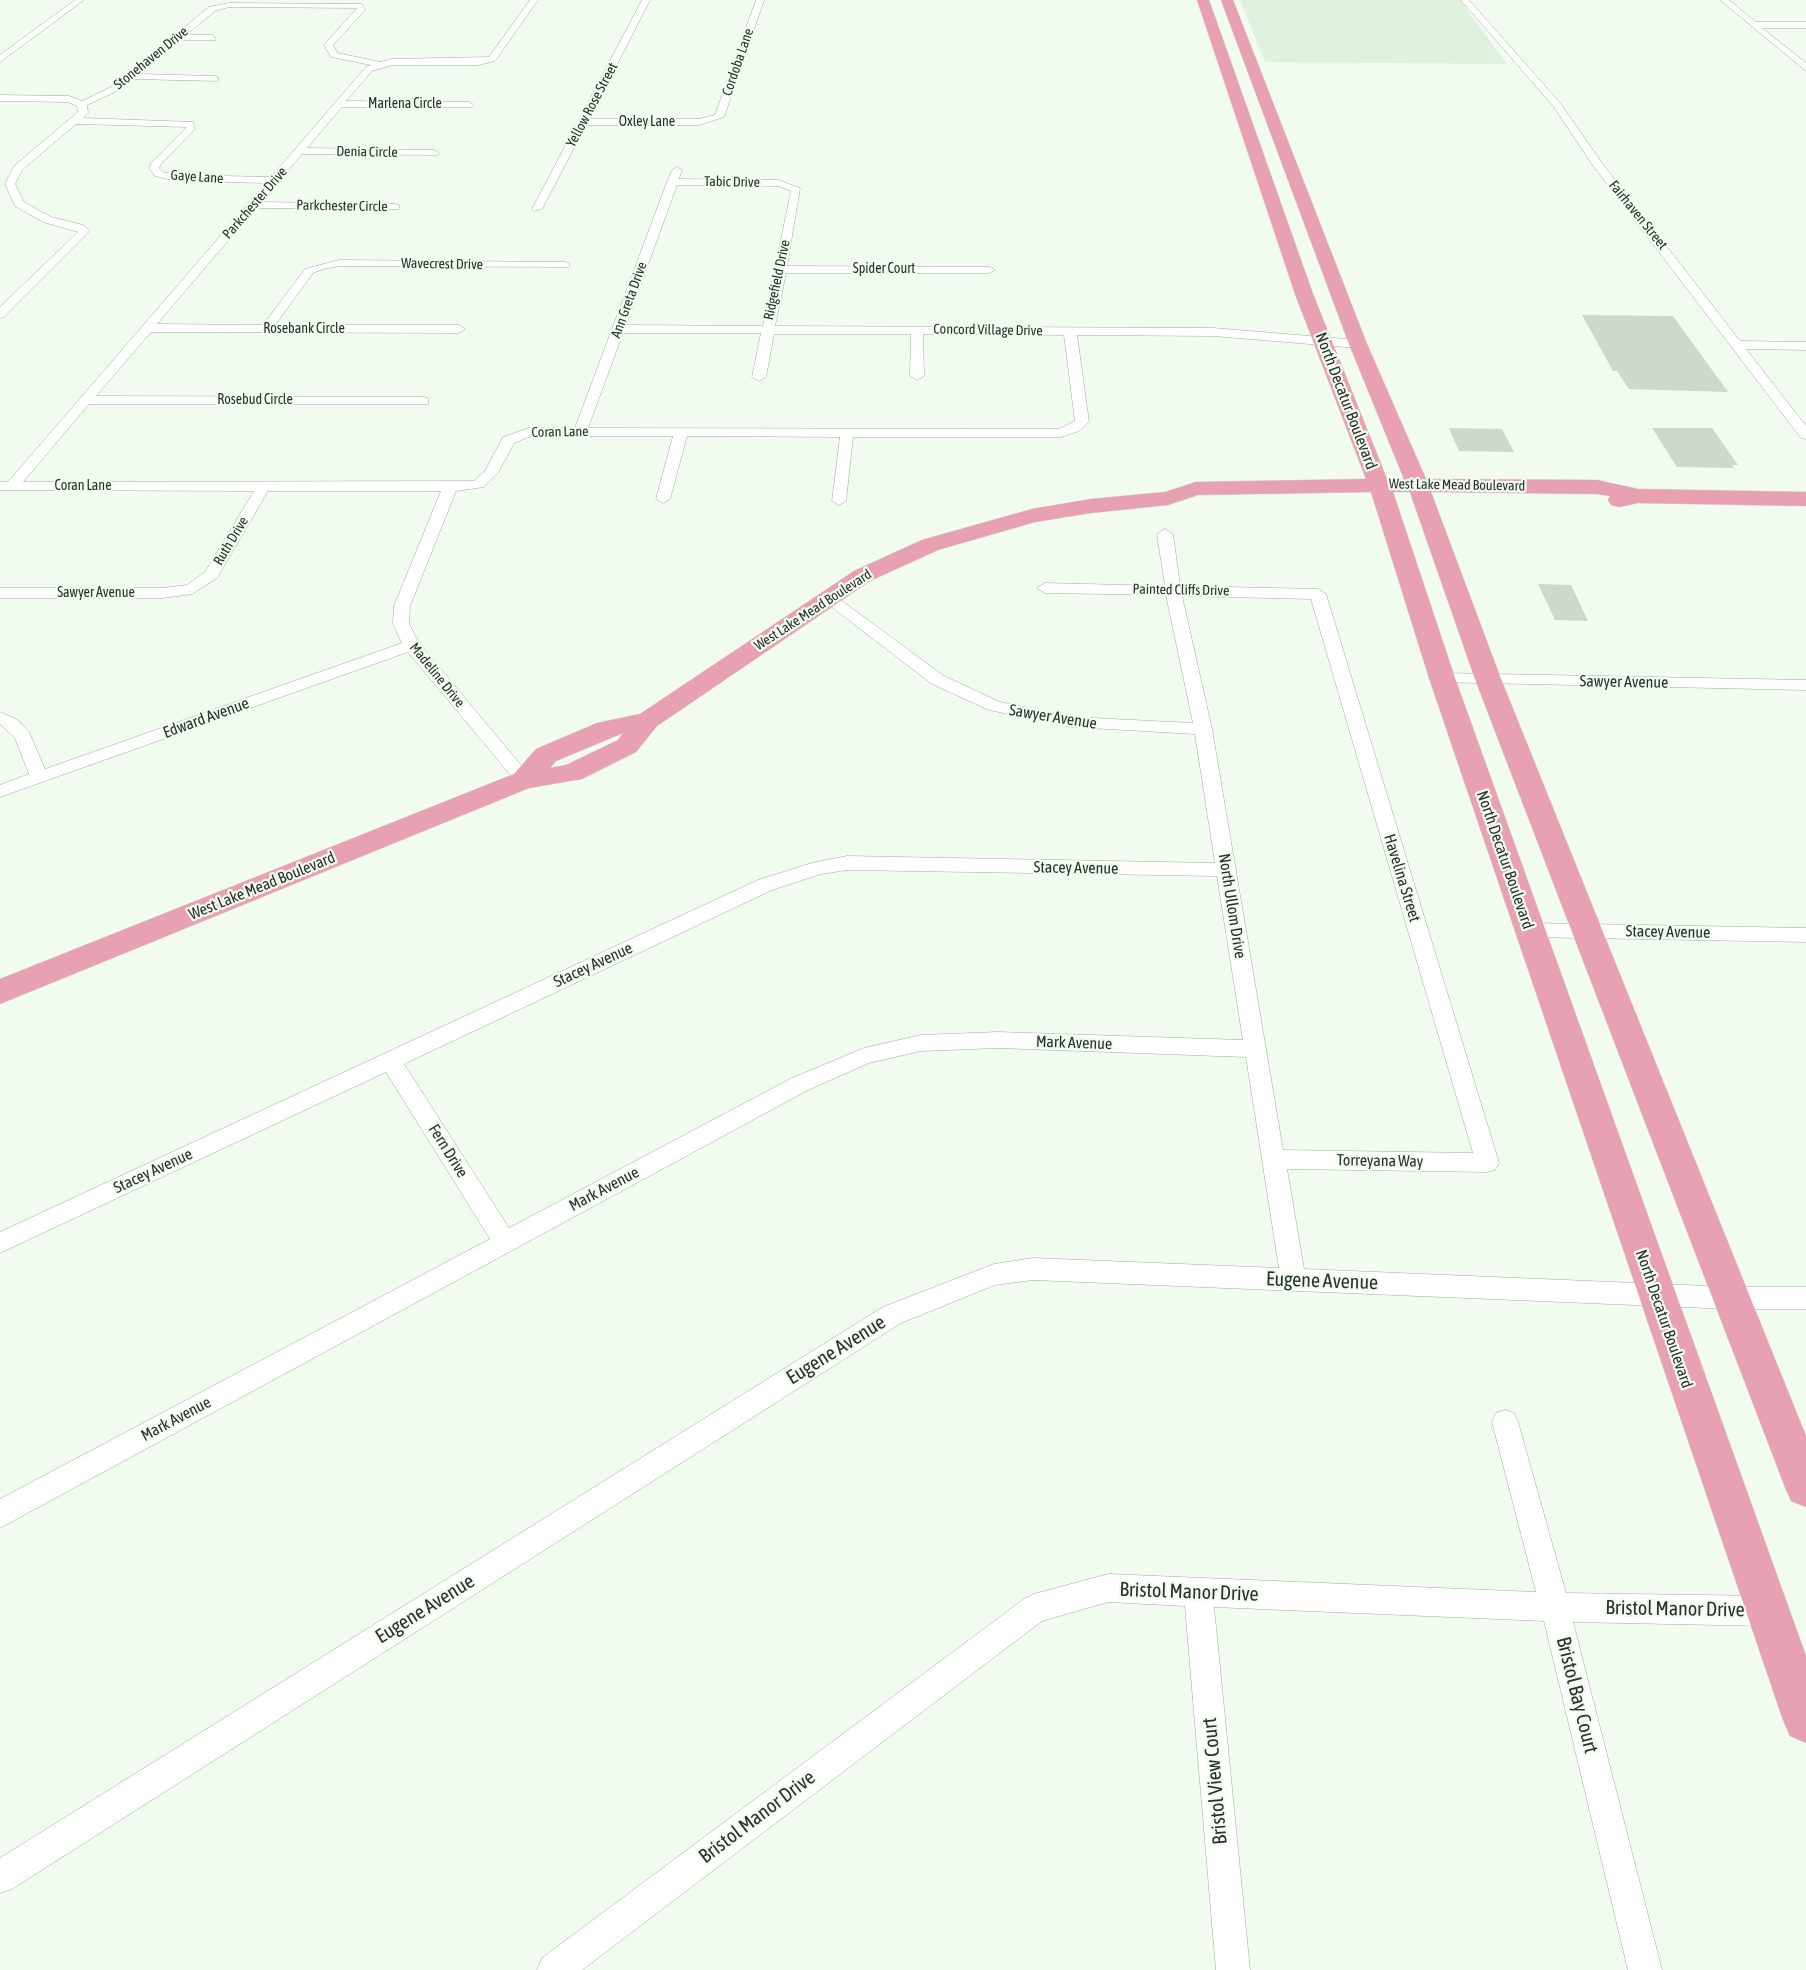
<!DOCTYPE html>
<style>
body{margin:0}
canvas{display:block;background:#f1fbf0}
</style>
<canvas width="1806" height="1970"></canvas>
<script>
const context = document.querySelector('canvas').getContext('2d');
context.lineJoin = 'round';
function paint(path, color) { context.fillStyle = color; context.fill(path, 'evenodd'); }
const shape = rows => new Path2D(rows.map(r => 'M' + r).join(''));
function trace(path, color, width, dash) { context.strokeStyle = color; context.lineWidth = width; context.lineCap = dash ? 'butt' : 'round'; context.setLineDash(dash || []); context.stroke(path); }
function label(font, color, halo, rows, align = 'center') {
  context.font = font + ' "Asap Condensed",sans-serif'; context.lineWidth = 4.5; context.setLineDash([]); context.textBaseline = 'middle'; context.strokeStyle = halo; context.fillStyle = color; for (const [text, x, y, turn = 0] of rows) {
    context.save(); context.translate(x, y); context.rotate((+turn || 0) * Math.PI / 180); context.textAlign = isNaN(turn) ? turn : align; if (halo) context.strokeText(text, 0, 0); context.fillText(text, 0, 0); context.restore();
  }
}
const built = shape([
 [1240,0,1460,0,1507,64,1265,62]
]);
const building = shape([
 [1582,315,1673,316,1728,392,1629,389,1617,371,1613,371],
 [1449,428,1502,429,1514,452,1459,451],
 [1652,428,1712,428,1738,465,1732,465,1734,468,1677,467],
 [1538,584,1571,585,1588,621,1555,620]
]);
const street = shape([
 [75,0,84,0,0,62,0,55,75,0],
 [530,0,538,0,495,61,478,65,392,65,372,71,346,101,469,102,474,105,472,107,342,107,307,148,434,150,439,153,438,155,302,154,261,202,395,204,399,205,399,209,256,208,157,324,263,325,305,269,339,260,565,262,569,263,569,267,339,266,323,269,313,273,275,325,459,325,465,329,459,333,151,332,96,396,423,397,428,398,428,404,89,404,23,482,474,481,485,471,503,437,529,428,575,428,667,182,672,170,677,167,682,170,679,179,778,180,800,188,787,266,989,267,995,270,989,273,786,273,775,326,1213,328,1358,340,1364,344,1358,348,1213,336,1077,335,1089,422,1079,431,1061,437,853,437,846,501,839,505,832,501,840,437,687,436,670,499,663,503,656,499,673,436,531,436,514,443,498,473,484,487,456,491,410,606,409,624,419,643,530,776,533,780,530,784,518,784,408,652,0,797,0,785,29,774,15,738,0,724,0,712,18,720,29,732,45,769,402,643,393,624,394,606,441,491,268,491,217,578,192,594,163,598,0,598,0,588,163,588,187,585,205,572,254,491,0,490,0,482,8,482,266,183,176,181,155,176,149,168,151,163,187,127,76,124,22,170,15,184,24,202,51,217,83,225,90,231,4,317,0,318,0,307,78,232,43,222,15,206,5,184,14,166,78,112,77,106,68,102,0,101,0,95,69,96,82,101,113,86,209,7,229,3,362,4,365,10,333,45,337,53,381,62,391,59,489,57,530,0],
 [229,7,357,8,324,45,331,57,371,65,366,67,271,177,176,175,163,172,159,168,161,164,195,129,193,122,83,118,88,113,87,105,119,90,133,79,218,81,218,77,215,76,139,74,180,40,216,40,213,35,186,35,215,11,229,7],
 [677,185,778,186,791,191,763,326,626,325,677,185],
 [623,333,761,333,752,377,759,381,766,377,774,334,911,334,910,376,917,380,924,376,923,334,1064,335,1075,421,1059,429,588,428,623,333],
 [642,0,650,0,589,119,699,119,715,115,756,0,764,0,724,117,699,125,586,125,542,209,533,211,532,209,642,0],
 [1461,0,1469,0,1560,103,1602,163,1740,341,1806,342,1806,350,1746,349,1806,426,1806,439,1801,438,1594,167,1554,107,1461,0],
 [1720,0,1729,0,1756,22,1806,22,1806,28,1762,28,1806,63,1806,71,1720,0],
 [1165,529,1173,534,1180,586,1318,589,1326,594,1499,1163,1495,1170,1487,1172,1287,1169,1304,1269,1731,1287,1806,1287,1806,1309,1731,1309,1033,1280,995,1285,901,1323,12,1889,0,1893,0,1858,883,1307,994,1264,1033,1258,1279,1268,1246,1057,998,1048,921,1051,869,1063,808,1090,0,1528,0,1499,490,1239,386,1072,0,1253,0,1232,758,880,812,863,847,856,1215,863,1195,734,1072,727,989,710,932,684,820,598,822,595,834,595,944,676,1000,702,1072,717,1193,723,1166,595,1045,593,1037,588,1045,583,1165,586,1157,534,1165,529],
 [1182,596,1311,599,1473,1153,1283,1150,1212,729,1182,596],
 [847,870,1217,876,1243,1040,998,1032,921,1035,864,1048,792,1078,509,1228,404,1064,772,890,821,874,847,870],
 [1442,673,1806,680,1806,690,1436,682,1434,678,1436,674,1442,673],
 [1529,923,1806,928,1806,942,1529,937,1522,935,1519,930,1522,925,1529,923],
 [1505,1410,1514,1413,1518,1422,1566,1593,1767,1596,1777,1601,1782,1611,1777,1621,1767,1626,1573,1622,1662,1970,1628,1970,1544,1621,1214,1607,1250,1970,1216,1970,1185,1606,1108,1602,1042,1621,582,1970,537,1970,542,1958,1024,1599,1034,1594,1108,1574,1536,1592,1492,1422,1496,1413,1505,1410]
]);
const primary = shape([
 [1197,0,1209,0,1313,294,1387,479,1404,479,1349,344,1221,0,1233,0,1367,344,1426,479,1597,480,1638,489,1806,492,1806,506,1638,503,1619,507,1611,505,1608,500,1610,496,1597,494,1431,492,1501,679,1806,1436,1806,1507,1791,1501,1785,1487,1475,679,1412,498,1410,492,1393,492,1455,678,1806,1656,1806,1743,1790,1736,1783,1720,1429,678,1371,492,1198,495,1168,505,1091,513,1035,522,938,550,870,581,657,726,636,752,582,779,529,788,0,1004,0,979,514,774,536,749,597,723,640,714,854,571,922,540,1032,509,1091,499,1165,492,1196,482,1366,479,1295,294,1197,0],
 [623,733,618,740,566,765,550,768,556,761,623,733]
]);
const farStreetnames = [
 ["Stonehaven Drive",151,58,-39],
 ["Cordoba Lane",738,62,-71],
 ["Marlena Circle",405,104],
 ["Yellow Rose Street",592,105,-62],
 ["Oxley Lane",647,122],
 ["Denia Circle",367,152,1],
 ["Gaye Lane",197,177,4],
 ["Tabic Drive",732,182,1],
 ["Parkchester Drive",255,203,-49],
 ["Parkchester Circle",342,206,1],
 ["Fairhaven Street",1638,215,51],
 ["Wavecrest Drive",442,264,1],
 ["Spider Court",884,269],
 ["Ridgefield Drive",777,280,-78],
 ["Ann Greta Drive",629,300,-70],
 ["Rosebank Circle",304,329],
 ["Concord Village Drive",988,330,1],
 ["Rosebud Circle",255,400],
 ["Coran Lane",560,432,-1],
 ["West Lake Mead Boulevard",1457,485,1],
 ["Coran Lane",83,486],
 ["Ruth Drive",231,541,-59],
 ["Painted Cliffs Drive",1181,590,1],
 ["Sawyer Avenue",96,593],
 ["West Lake Mead Boulevard",813,610,-33],
 ["Madeline Drive",437,675,51]
];
const streetNames = [
 ["North Decatur Boulevard",1346,401,69],
 ["Sawyer Avenue",1624,682,1],
 ["Sawyer Avenue",1053,717,9],
 ["Edward Avenue",206,718,-20],
 ["North Decatur Boulevard",1505,860,71],
 ["Stacey Avenue",1076,868,1],
 ["Havelina Street",1402,878,73],
 ["West Lake Mead Boulevard",262,886,-22],
 ["North Ullom Drive",1232,906,81],
 ["Stacey Avenue",1668,932,1],
 ["Stacey Avenue",593,965,-25],
 ["Mark Avenue",1074,1043,2],
 ["Fern Drive",448,1151,58],
 ["Torreyana Way",1380,1161,1],
 ["Stacey Avenue",153,1171,-25],
 ["Mark Avenue",604,1189,-28],
 ["North Decatur Boulevard",1664,1319,71],
 ["Mark Avenue",176,1419,-28]
];
const nearStreetnames = [
 ["Eugene Avenue",1322,1281,2],
 ["Eugene Avenue",836,1350,-32],
 ["Bristol Manor Drive",1189,1592,2],
 ["Eugene Avenue",425,1609,-32],
 ["Bristol Manor Drive",1675,1609,1],
 ["Bristol Bay Court",1577,1695,76],
 ["Bristol View Court",1215,1781,-95],
 ["Bristol Manor Drive",757,1817,-37]
];
paint(built, '#e1f1df');
paint(building, '#ced9cd');
trace(street, '#a0aa9f', 1);
trace(primary, '#d9dad9', 1);
paint(street, '#fff');
paint(primary, '#e8a0b3');
label('14px', '#2c302c', '#f1fbf0', farStreetnames);
label('16px', '#2c302c', '#f1fbf0', streetNames);
label('20px', '#2c302c', '#f1fbf0', nearStreetnames);
</script>
